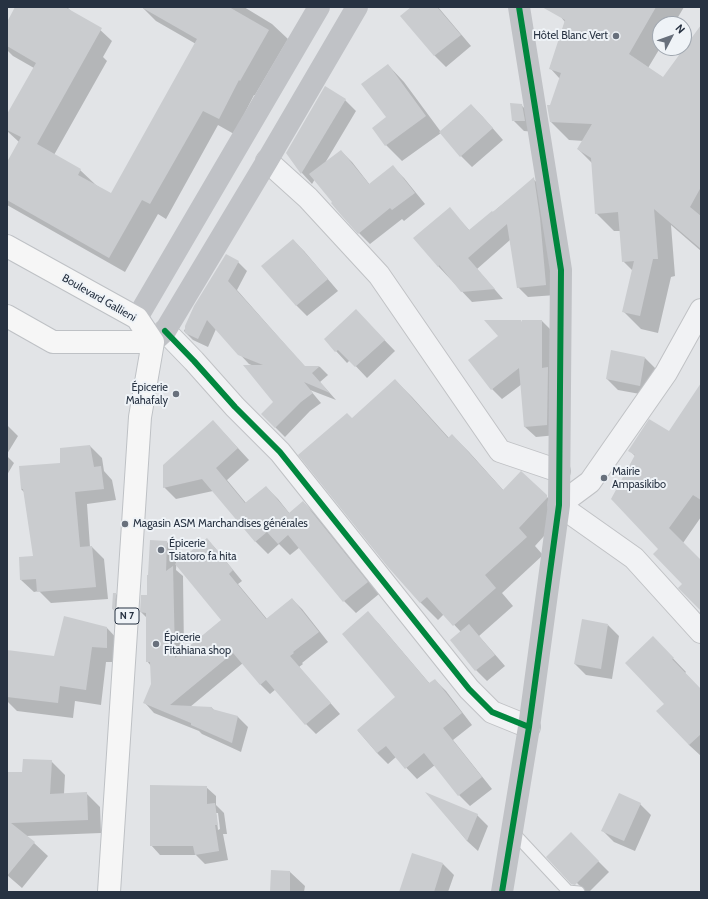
<!DOCTYPE html>
<meta charset="utf-8">
<style>
body{margin:0}
#map{position:relative;width:708px;height:899px;overflow:hidden;background:#e2e4e7;font-family:Cabin,sans-serif}
canvas{display:block}
.frame{position:absolute;inset:0;border:8px solid #273242;pointer-events:none}
.north{position:absolute;left:652px;top:16px;width:40px;height:40px;box-sizing:border-box;background:#eff3f7;border:1px solid #9fa6af;border-radius:50%;rotate:49deg;font-size:11px;font-weight:700;line-height:16px;text-align:center;color:#273242}
.north::after{content:'';display:block;margin:auto;width:14px;height:18px;background:#68707c;clip-path:polygon(50% 0,100% 100%,50% 72%,0 100%)}
</style>
<div id="map">
<canvas width="708" height="899"></canvas>
<div class="frame"></div>
<div class="north">N</div>
</div>
<script>
const context = document.querySelector('canvas').getContext('2d');
context.lineJoin = 'round';
function paint(path, color) { context.fillStyle = color; context.fill(path, 'evenodd'); }
const shape = rows => new Path2D(rows.map(r => 'M' + r).join(''));
function trace(path, color, width, dash) { context.strokeStyle = color; context.lineWidth = width; context.lineCap = dash ? 'butt' : 'round'; context.setLineDash(dash || []); context.stroke(path); }
function label(font, color, halo, rows, align = 'center') {
  context.font = font + ' Cabin,sans-serif'; context.lineWidth = 4; context.setLineDash([]); context.textBaseline = 'middle'; context.strokeStyle = halo; context.fillStyle = color; for (const [text, x, y, turn = 0] of rows) {
    context.save(); context.translate(x, y); context.rotate((+turn || 0) * Math.PI / 180); context.textAlign = isNaN(turn) ? turn : align; if (halo) context.strokeText(text, 0, 0); context.fillText(text, 0, 0); context.restore();
  }
}
const shadow = shape([
 [16,7,69,7,68,8,71,11,96,26,112,41,103,57,107,61,54,155,80,170,96,185,111,195,196,44,156,21,142,7,227,7,229,8,229,7,244,7,272,24,288,39,255,95,254,95,234,134,218,125,166,219,158,214,125,272,7,205,7,164,19,142,7,131,7,116,34,68,13,56,7,50,7,24],
 [412,7,438,7,471,46,446,67,435,56,402,16],
 [565,7,684,7,674,24,660,24,660,48,648,68,664,78,701,26,701,251,671,225,675,276,671,277,658,333,641,329,623,311,633,271,623,261,621,231,614,231,596,213,592,163,578,149,584,141,569,140,551,122,551,106,560,79,550,68,565,22,560,16],
 [388,65,404,82,441,132,471,105,482,116,503,140,472,167,461,156,441,133,402,161,386,145,387,117],
 [345,100,356,111,325,163,341,151,352,162,370,185,393,167,404,178,425,204,404,221,402,219,370,244,359,233,315,179,312,184,302,173,287,153],
 [521,105,533,116,535,132,524,131,513,120],
 [533,179,543,188,556,295,528,297,518,287,510,240,477,269,503,299,472,302,438,266,450,209,470,231],
 [293,240,304,251,338,291,307,316,296,305],
 [238,262,247,271,237,290,305,367,320,367,328,375,320,382,336,400,310,390,321,403,310,411,285,437,262,414,275,402,254,366,249,364,216,329,208,347,193,340,184,331,195,307],
 [542,321,552,331,557,435,536,437,525,427,522,384,502,399,492,389,524,324],
 [367,322,395,351,367,378,350,360,347,363,325,339],
 [645,358,656,369,651,396,618,390,607,379],
 [395,380,412,397,449,438,452,435,469,452,504,491,546,496,563,513,563,515,535,546,543,555,502,593,513,606,479,636,505,666,487,681,476,670,451,640,461,632,444,614,438,620,421,603,388,565,352,419],
 [701,385,701,517,683,543,700,560,701,558,701,609,659,549,635,456,629,450,669,433],
 [213,421,249,460,227,480,246,503,266,487,278,499,290,514,303,502,315,514,379,594,356,613,344,601,300,547,290,555,279,544,268,554,256,542,213,491,176,499,164,487],
 [7,425,18,436,7,454],
 [90,446,102,458,104,471,112,480,116,500,87,504,90,547,92,547,104,559,108,599,51,603,39,591,34,592,21,580,34,557,24,492,21,489],
 [7,456,14,463,7,475],
 [207,539,216,549,242,581,238,584,267,619,292,599,302,609,328,642,302,663,303,664,299,667,340,714,316,734,306,724,276,689,270,694,260,684,243,663,190,707,212,708,215,711,238,717,248,727,241,752,202,734,199,731,154,713,145,703,152,684,151,666,147,661,147,618,141,612,149,597,167,542,177,552,176,570,183,576,184,651,222,620],
 [116,594,121,599,118,614,113,609],
 [368,613,379,624,430,684,435,680,446,691,472,725,453,740,492,789,470,806,459,795,435,765,417,779,396,757,388,764,377,753,358,731,397,697],
 [608,625,619,636,612,679,586,675,575,664],
 [107,628,122,644,121,662,106,662,101,705,75,701,73,718,17,711,7,701,7,651,55,657],
 [666,651,686,672,685,673,701,690,701,756,689,745,665,704],
 [51,761,65,775,64,794,86,793,100,807,101,833,26,836,34,843,48,856,22,888,7,875,7,773,23,773],
 [206,787,216,796,216,805,224,813,227,834,223,834,228,860,205,864,196,855,160,855,151,845],
 [216,813,218,813,220,829,218,830],
 [429,795,477,815,488,826,478,851,467,841],
 [640,804,651,815,635,851,614,842,603,831],
 [571,834,609,872,589,892,586,892,577,883],
 [443,864,454,875,448,892,400,892],
 [272,871,290,872,305,886,304,892,271,892]
]);
const building = shape([
 [15,7,65,7,102,28,37,144,81,169,78,175,111,193,197,39,141,7,229,7,269,30,240,81,239,80,219,119,203,111,150,204,142,200,109,258,7,200,7,162,21,137,7,130,7,114,36,63,7,46,7,22],
 [411,7,437,7,461,35,434,56,400,16],
 [542,7,656,7,629,54,663,77,701,25,701,187,690,207,701,216,701,249,654,209,658,259,653,259,640,316,622,312,634,261,622,262,618,212,595,214,591,158,577,149,592,124,550,122,547,105,550,105,561,73,549,69,565,20],
 [388,64,426,116,385,146,372,128,386,117,361,84],
 [325,86,346,99,301,174,286,153],
 [510,103,522,104,525,121,512,121],
 [471,104,493,128,460,157,439,132],
 [341,150,369,184,393,165,415,193,392,210,390,208,358,234,341,215,331,203,332,202,309,174],
 [534,177,540,218,546,285,517,288,507,224,468,258,495,289,461,292,439,265,438,267,413,238,450,207,469,230,492,211,493,212],
 [293,239,328,279,296,306,261,266],
 [226,254,239,261,228,281,305,366,320,366,312,373,330,393,304,382,313,393,301,402,275,428,261,414,273,402,243,365,263,365,238,355,207,320,198,339,185,333,185,326,194,306],
 [356,309,385,340,355,367,338,350,335,352,324,339],
 [484,320,521,320,522,322,522,320,542,320,542,368,548,367,547,425,524,427,519,368,491,390,468,360,498,336],
 [611,350,645,357,640,386,606,379],
 [395,379,448,438,452,434,503,490,521,471,547,495,547,498,519,528,527,537,485,575,496,588,453,626,427,597,420,603,387,566,298,455,347,413,352,418],
 [701,383,701,500,693,495,669,528,701,560,701,611,678,588,682,584,653,554,658,549,611,499,635,455,628,451,649,419,669,431],
 [213,420,238,448,216,468,245,503,266,486,289,513,303,501,368,582,343,602,288,535,278,544,267,532,255,542,202,479,163,488,163,465],
 [90,445,94,467,101,466,104,489,75,492,80,547,92,546,96,587,37,592,36,579,20,580,19,557,33,556,23,489,21,489,19,466,60,463,60,448],
 [207,538,233,570,229,574,266,619,292,598,319,632,293,652,294,653,290,656,331,703,305,725,266,680,260,685,233,653,170,705,212,707,212,709,238,716,232,743,191,725,191,723,143,703,151,684,150,662,146,662,146,613,140,612,141,595,147,595,147,575,148,575,150,540,167,541,166,571,173,566,175,658,221,620,175,564],
 [113,593,116,593,115,610,112,609],
 [368,611,429,683,435,679,462,713,443,728,482,777,458,796,424,753,405,769,386,746,377,753,357,730,395,697,342,634],
 [64,616,107,627,107,648,92,647,86,690,60,686,58,703,7,697,7,650,54,656],
 [582,619,608,624,601,669,574,664],
 [469,624,495,655,475,671,450,640],
 [653,636,674,658,672,659,701,689,701,734,689,745,656,711,664,704,625,663],
 [23,759,52,760,50,794,87,792,88,820,11,823,35,842,7,876,7,772,22,772],
 [150,785,207,786,207,804,215,803,218,825,215,825,219,851,195,855,193,846,150,846],
 [425,792,478,814,467,841],
 [619,793,641,803,624,841,601,831],
 [571,832,599,861,575,885,571,884,546,857],
 [412,853,443,863,434,892,399,892],
 [271,870,290,871,290,892,270,892]
]);
const lane = shape([
 [512,831,568,891,579,892]
]);
const street = shape([
 [267,161,308,198,379,275,500,451,559,471],
 [701,310,666,373,590,482,559,505,634,558,701,632],
 [165,331,194,361,235,407,280,452,469,689,492,712,529,727]
]);
const secondary = shape([
 [137,318,319,7],
 [153,342,165,331,267,161,357,7],
 [502,892,529,727,559,505,561,270,519,7]
]);
const primary = shape([
 [7,246,137,318,153,342],
 [7,316,53,342,153,342],
 [109,892,140,417,153,342]
]);
const cycleway = shape([
 [165,331,194,361,235,407,280,452,469,689,492,712,529,727],
 [502,892,529,727,559,505,561,270,519,7]
]);
const markers = [
 [616,36,4,"#68707c"],
 [176,394,4,"#68707c"],
 [604,478,4,"#68707c"],
 [125,524,4,"#68707c"],
 [161,550,4,"#68707c"],
 [156,644,4,"#68707c"]
];
const shields = [
 [127,616,24]
];
const shieldNames = [
 ["N 7",127,616]
];
const poiNames = [
 ["Hôtel Blanc Vert",608,36,"right"],
 ["Épicerie",168,388,"right"],
 ["Mahafaly",168,401,"right"],
 ["Mairie",612,472],
 ["Ampasikibo",612,485],
 ["Magasin ASM Marchandises générales",133,524],
 ["Épicerie",169,544],
 ["Tsiatoro fa hita",169,557],
 ["Épicerie",164,638],
 ["Fitahiana shop",164,651]
];
const streetNames = [
 ["Boulevard Gallieni",99,298,30]
];
paint(shadow, '#0003');
paint(building, '#cacccf');
trace(lane, '#c0c2c5', 13);
trace(street, '#c0c2c5', 24);
trace(primary, '#bec1c5', 24);
trace(lane, '#f1f2f4', 11);
trace(street, '#f1f2f4', 22);
trace(secondary, '#c0c2c6', 22);
trace(primary, '#f6f6f6', 22);
trace(cycleway, '#00873e', 6);
for (const [x, y, r, color] of markers) { const dot = new Path2D(); dot.arc(x, y, r, 0, 2 * Math.PI); context.fillStyle = color; context.fill(dot); trace(dot, '#eff3f7', 1.5); }
for (const [x, y, w] of shields) { const box = new Path2D(); box.roundRect(x - w / 2, y - 8, w, 16, 3); context.fillStyle = '#eff3f7'; context.fill(box); trace(box, '#273242', 1); }
label('bold 10px', '#273242', null, shieldNames);
label('11px', '#273242', '#eff3f7', poiNames, 'left');
label('11px', '#273242', '#eff3f7', streetNames);
</script>
